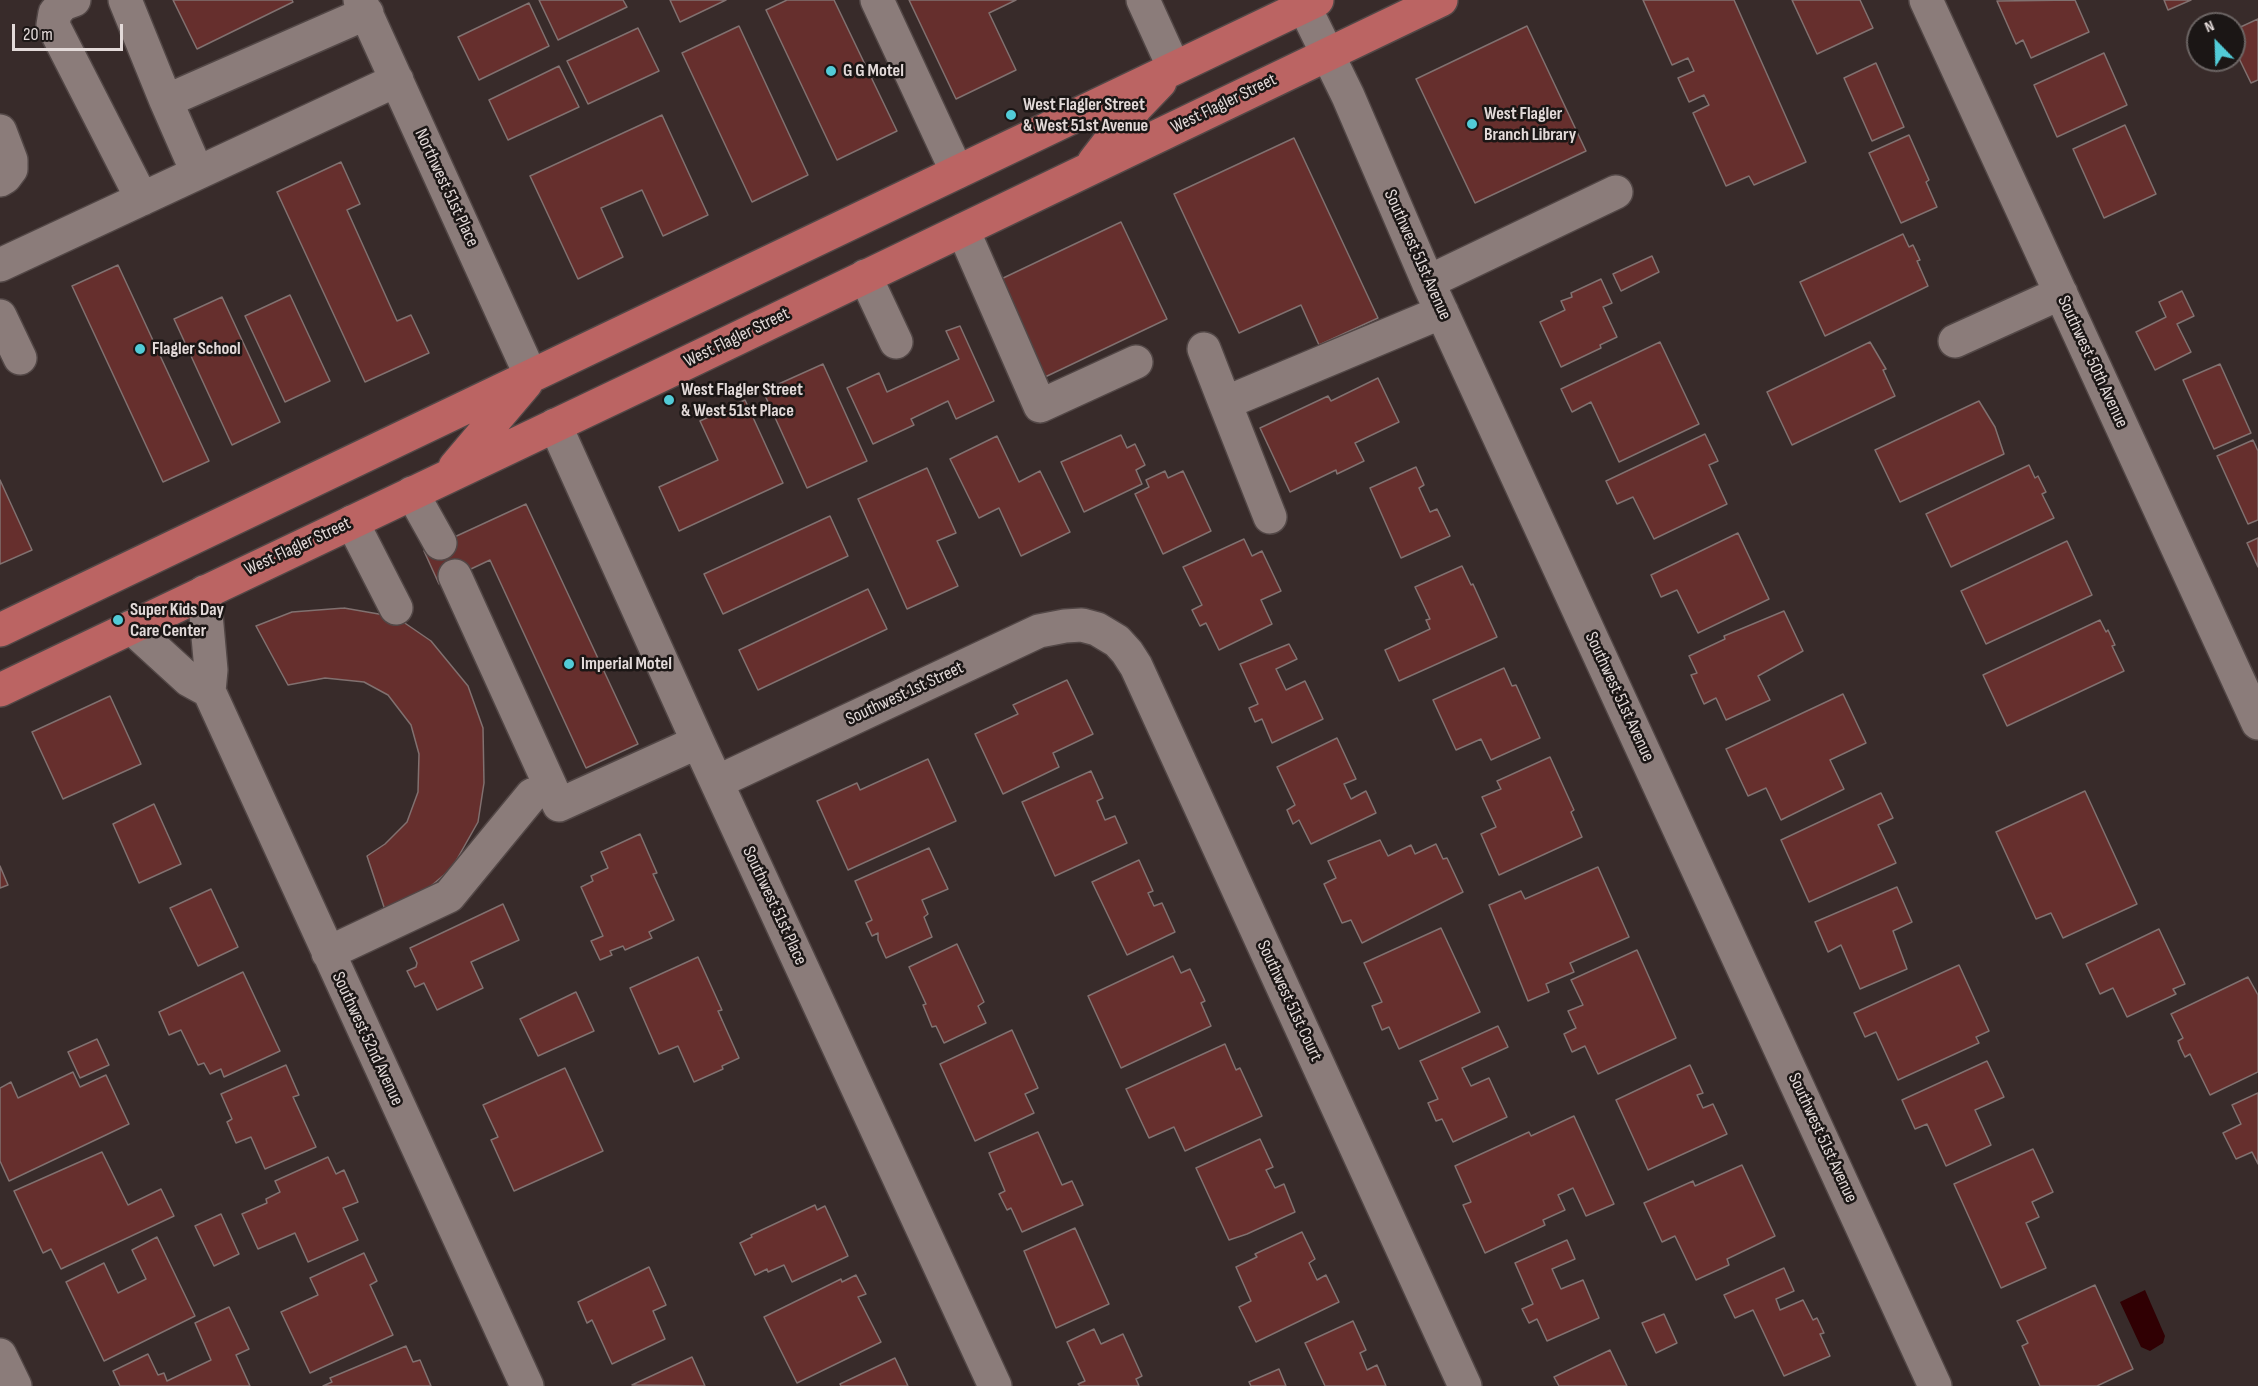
<!DOCTYPE html>
<style>
body{margin:0}
#map{position:relative;width:2258px;height:1386px;overflow:hidden;background:#382b2a;font-family:"Sofia Sans Condensed",sans-serif}
canvas{display:block}
.north{position:absolute;left:2186px;top:12px;width:60px;height:60px;box-sizing:border-box;background:#1b1615;border:2px solid #6b6463;border-radius:50%;rotate:337deg;font-size:16px;font-weight:700;line-height:24px;text-align:center;color:#e3dad9}
.north::after{content:'';display:block;margin:auto;width:21px;height:27px;background:#52cbd7;clip-path:polygon(50% 0,100% 100%,50% 72%,0 100%)}
.scale{position:absolute;left:12px;top:24px;width:111px;height:27px;box-sizing:border-box;border:3px solid #e3dad9;border-top:0;padding-left:8px;font-size:18px;line-height:21px;white-space:nowrap;color:#e3dad9;-webkit-text-stroke:4px #1b1615;paint-order:stroke}
</style>
<div id="map">
<canvas width="2258" height="1386"></canvas>
<div class="north">N</div>
<div class="scale">20 m</div>
</div>
<script>
const context = document.querySelector('canvas').getContext('2d');
context.lineJoin = 'round';
function paint(path, color) { context.fillStyle = color; context.fill(path, 'evenodd'); }
const shape = rows => new Path2D(rows.map(r => 'M' + r).join(''));
function trace(path, color, width, dash) { context.strokeStyle = color; context.lineWidth = width; context.lineCap = dash ? 'butt' : 'round'; context.setLineDash(dash || []); context.stroke(path); }
function label(font, color, halo, rows, align = 'center') {
  context.font = font + ' "Sofia Sans Condensed",sans-serif'; context.lineWidth = 5; context.setLineDash([]); context.textBaseline = 'middle'; context.strokeStyle = halo; context.fillStyle = color; for (const [text, x, y, turn = 0] of rows) {
    context.save(); context.translate(x, y); context.rotate((+turn || 0) * Math.PI / 180); context.textAlign = isNaN(turn) ? turn : align; if (halo) context.strokeText(text, 0, 0); context.fillText(text, 0, 0); context.restore();
  }
}
const water = shape([
 [2145,1290,2165,1336,2163,1343,2150,1351,2141,1347,2120,1302]
]);
const building = shape([
 [173,0,292,0,293,2,197,49,173,0],
 [539,0,623,0,627,7,558,40,539,0],
 [670,0,726,0,680,22,670,0],
 [787,0,834,0,897,131,837,160,766,10,787,0],
 [909,0,1016,0,989,13,1016,70,956,99,909,0],
 [1643,0,1734,0,1806,162,1754,185,1749,176,1726,186,1693,113,1709,105,1704,95,1689,102,1678,78,1694,71,1688,58,1672,65,1643,0],
 [1792,0,1860,0,1873,28,1817,54,1792,0],
 [2075,0,2089,32,2031,58,2023,40,2016,44,1997,1,2075,0],
 [2164,0,2191,0,2168,10,2164,0],
 [529,3,549,46,479,80,458,37,529,3],
 [2258,19,2258,80,2251,83,2234,48,2234,30,2258,19],
 [739,26,808,175,752,202,682,53,739,26],
 [1527,26,1586,151,1475,203,1416,79,1527,26],
 [638,28,659,71,588,104,567,61,638,28],
 [2104,53,2127,105,2057,137,2034,85,2104,53],
 [1876,63,1904,127,1872,141,1844,78,1876,63],
 [559,66,579,107,508,140,489,100,559,66],
 [662,115,708,215,663,236,642,190,601,208,623,257,578,279,530,176,662,115],
 [2125,125,2156,194,2104,218,2073,149,2125,125],
 [1909,135,1929,180,1926,182,1937,207,1901,223,1869,153,1909,135],
 [1294,138,1378,318,1319,345,1301,305,1239,333,1174,194,1294,138],
 [341,162,360,204,347,210,397,321,411,315,429,353,365,382,277,192,341,162],
 [1121,222,1167,319,1045,377,999,280,1121,222],
 [1903,234,1909,247,1913,245,1920,260,1917,261,1928,286,1825,336,1800,282,1903,234],
 [1652,256,1659,272,1621,291,1613,274,1652,256],
 [118,265,209,461,163,482,72,286,118,265],
 [1601,279,1612,303,1603,307,1617,337,1600,345,1601,348,1561,367,1540,322,1565,310,1561,301,1572,297,1571,293,1601,279],
 [2182,291,2194,316,2177,324,2191,352,2155,370,2136,332,2166,317,2159,302,2182,291],
 [290,295,330,381,285,402,245,316,290,295],
 [222,297,280,422,232,445,174,319,222,297],
 [960,326,994,401,956,419,948,401,911,419,914,425,873,444,847,388,879,373,887,392,959,359,946,331,960,326],
 [1660,342,1699,424,1619,462,1591,402,1572,412,1561,389,1660,342],
 [1870,342,1886,369,1883,370,1895,396,1792,445,1767,392,1870,342],
 [823,364,867,461,807,488,763,391,823,364],
 [2220,364,2251,433,2214,449,2183,380,2220,364],
 [1378,378,1399,422,1355,443,1364,461,1337,474,1336,470,1290,492,1260,428,1328,396,1331,401,1378,378],
 [745,400,783,483,679,531,659,487,718,460,700,421,745,400],
 [1979,401,1995,427,2004,454,1900,502,1875,450,1979,401],
 [1705,434,1718,461,1709,465,1727,504,1654,539,1633,497,1617,504,1606,481,1705,434],
 [1121,435,1127,448,1135,444,1145,465,1136,470,1142,484,1084,512,1061,462,1121,435],
 [997,436,1019,482,1040,471,1070,532,1021,556,999,508,979,518,950,459,997,436],
 [2253,440,2258,451,2258,520,2248,524,2217,456,2253,440],
 [2029,465,2035,478,2038,476,2046,492,2042,494,2054,518,1951,567,1926,514,2029,465],
 [1416,467,1424,485,1419,488,1430,512,1437,509,1450,536,1401,558,1370,488,1416,467],
 [927,468,956,533,937,541,958,586,907,609,858,499,927,468],
 [1165,471,1168,478,1183,471,1211,531,1163,554,1135,494,1149,487,1146,480,1165,471],
 [0,480,32,550,0,564,0,480],
 [526,504,638,744,586,768,490,560,439,584,424,551,526,504],
 [830,516,848,556,723,614,704,574,830,516],
 [1738,533,1769,599,1698,633,1677,590,1661,597,1651,575,1738,533],
 [2258,538,2258,567,2247,543,2258,538],
 [1244,539,1252,556,1262,551,1281,591,1261,600,1272,624,1219,650,1206,623,1200,626,1192,610,1202,605,1183,567,1244,539],
 [2067,541,2092,595,1986,644,1961,591,2067,541],
 [1462,566,1471,585,1473,584,1497,637,1399,681,1385,650,1430,629,1426,620,1430,619,1415,587,1462,566],
 [868,589,887,629,758,690,739,650,868,589],
 [344,608,396,617,431,641,468,686,483,728,484,783,478,822,452,868,417,898,386,913,367,856,385,844,407,822,418,792,419,754,411,725,388,695,364,682,325,678,288,685,256,626,292,612,344,608],
 [1784,611,1803,651,1758,676,1770,700,1726,720,1716,698,1704,704,1691,675,1697,673,1689,656,1725,639,1724,636,1784,611],
 [2100,620,2106,632,2108,630,2115,645,2112,646,2124,671,2007,726,1983,675,2100,620],
 [1289,644,1297,659,1276,669,1286,690,1305,681,1323,719,1272,743,1262,719,1255,722,1249,708,1258,704,1240,664,1289,644],
 [1504,668,1512,686,1516,685,1540,738,1491,760,1481,739,1456,750,1433,700,1504,668],
 [1067,680,1093,734,1053,753,1059,767,1003,794,975,734,1018,714,1013,705,1067,680],
 [1843,694,1866,743,1830,760,1844,789,1781,820,1766,788,1748,796,1726,749,1843,694],
 [110,696,141,764,63,799,32,732,110,696],
 [1337,738,1356,779,1344,784,1351,799,1366,791,1376,813,1311,844,1299,820,1293,824,1287,810,1295,805,1277,767,1337,738],
 [1550,757,1574,810,1571,812,1582,837,1499,875,1481,834,1496,827,1482,797,1501,789,1497,781,1550,757],
 [928,759,956,821,848,870,817,801,857,783,860,790,928,759],
 [1091,771,1103,798,1097,801,1105,820,1115,816,1127,843,1055,876,1022,802,1091,771],
 [2085,791,2137,904,2063,938,2051,913,2036,919,1996,832,2085,791],
 [1881,793,1893,818,1878,825,1896,863,1809,902,1781,840,1881,793],
 [154,804,181,864,139,883,113,824,154,804],
 [640,834,657,873,653,874,674,920,649,932,652,938,625,950,623,946,610,951,612,955,600,960,591,941,603,936,581,887,593,881,591,876,608,868,601,852,640,834],
 [1380,840,1388,856,1411,845,1415,854,1436,844,1443,859,1447,858,1463,892,1362,943,1351,920,1342,923,1324,884,1336,878,1328,861,1380,840],
 [929,848,948,889,922,900,928,914,924,917,932,937,886,958,878,940,878,933,872,936,866,923,872,920,855,881,929,848],
 [1139,860,1153,891,1148,893,1154,906,1162,903,1175,932,1127,955,1092,882,1139,860],
 [0,866,8,885,0,888,0,866],
 [1598,867,1629,937,1570,963,1574,972,1546,984,1549,992,1528,1001,1489,905,1521,891,1525,899,1598,867],
 [1897,887,1912,922,1893,931,1907,969,1860,989,1841,945,1828,952,1815,922,1897,887],
 [211,889,238,947,198,966,170,908,211,889],
 [503,904,519,940,471,962,483,988,437,1010,424,983,415,987,407,971,416,967,417,963,410,948,503,904],
 [1441,928,1480,1012,1399,1049,1389,1027,1382,1030,1372,1006,1382,1002,1364,963,1441,928],
 [2159,929,2185,984,2173,989,2176,994,2127,1017,2113,988,2100,994,2086,964,2159,929],
 [957,944,984,1002,978,1006,986,1023,944,1043,936,1026,932,1027,923,1005,926,1004,909,967,957,944],
 [1637,950,1676,1038,1598,1074,1585,1046,1572,1052,1564,1034,1576,1028,1568,1011,1583,1005,1571,980,1637,950],
 [1173,956,1181,973,1190,969,1205,1001,1201,1003,1211,1026,1121,1068,1088,996,1173,956],
 [698,957,722,1010,718,1011,739,1058,722,1066,723,1069,694,1082,678,1046,659,1054,630,988,698,957],
 [1959,965,1989,1031,1976,1037,1979,1043,1898,1080,1876,1032,1865,1037,1854,1013,1959,965],
 [243,972,280,1051,224,1077,221,1069,210,1074,204,1063,198,1065,181,1030,169,1035,159,1012,243,972],
 [2248,977,2258,995,2258,1072,2210,1095,2190,1054,2185,1057,2181,1049,2178,1041,2183,1038,2171,1014,2248,977],
 [576,992,594,1031,538,1056,520,1019,576,992],
 [1498,1026,1508,1047,1462,1068,1471,1086,1489,1078,1507,1117,1453,1142,1442,1119,1436,1121,1428,1103,1438,1099,1420,1061,1498,1026],
 [1012,1030,1038,1088,1025,1094,1034,1113,975,1141,940,1064,1012,1030],
 [97,1039,109,1065,80,1078,68,1052,97,1039],
 [1225,1044,1236,1070,1240,1068,1262,1116,1185,1151,1174,1127,1149,1138,1126,1089,1225,1044],
 [1987,1061,2004,1097,1975,1110,1991,1145,1946,1166,1927,1124,1915,1129,1902,1100,1987,1061],
 [286,1065,299,1095,293,1097,316,1147,265,1169,251,1137,236,1143,227,1122,232,1119,221,1094,286,1065],
 [1690,1065,1703,1093,1697,1095,1703,1108,1713,1104,1727,1134,1648,1170,1616,1100,1690,1065],
 [565,1068,603,1151,514,1191,491,1140,498,1137,483,1105,565,1068],
 [73,1072,80,1087,106,1075,129,1124,9,1181,0,1161,0,1088,11,1082,18,1098,73,1072],
 [2258,1093,2258,1164,2252,1152,2236,1159,2223,1133,2241,1124,2232,1105,2258,1093],
 [1574,1116,1614,1204,1586,1216,1573,1188,1558,1195,1565,1210,1543,1220,1545,1225,1485,1253,1463,1205,1471,1202,1455,1166,1529,1132,1531,1136,1574,1116],
 [1038,1132,1062,1185,1072,1181,1083,1205,1022,1232,1011,1208,1007,1210,999,1194,1005,1191,989,1153,1038,1132],
 [1260,1139,1273,1167,1266,1170,1275,1188,1284,1184,1295,1212,1247,1234,1229,1240,1196,1168,1260,1139],
 [2033,1149,2053,1192,2032,1202,2039,1217,2026,1223,2046,1268,2001,1288,1954,1184,2033,1149],
 [102,1152,128,1205,161,1189,174,1216,61,1269,51,1249,43,1253,14,1191,102,1152],
 [328,1157,336,1174,344,1170,358,1202,343,1208,358,1240,308,1262,295,1233,258,1249,242,1214,267,1203,266,1199,280,1192,275,1181,328,1157],
 [1742,1165,1775,1236,1727,1259,1729,1265,1696,1280,1675,1236,1662,1242,1644,1203,1693,1181,1695,1186,1742,1165],
 [815,1205,817,1210,825,1206,848,1256,792,1282,784,1265,768,1272,767,1269,755,1275,740,1243,752,1237,751,1235,815,1205],
 [221,1214,239,1254,214,1266,195,1226,221,1214],
 [1075,1228,1109,1304,1056,1328,1024,1251,1075,1228],
 [1302,1232,1315,1259,1309,1263,1317,1280,1326,1275,1339,1302,1256,1342,1239,1307,1251,1301,1236,1267,1257,1257,1255,1254,1302,1232],
 [157,1237,195,1316,104,1361,66,1282,104,1263,118,1293,146,1279,132,1250,157,1237],
 [1567,1240,1575,1259,1552,1269,1561,1289,1583,1280,1599,1318,1547,1341,1537,1319,1529,1323,1522,1309,1533,1304,1515,1263,1567,1240],
 [364,1253,377,1281,370,1285,393,1335,310,1373,281,1312,318,1295,310,1278,364,1253],
 [649,1267,666,1305,653,1311,665,1339,612,1364,592,1320,587,1323,578,1302,649,1267],
 [1784,1268,1794,1291,1776,1299,1780,1310,1803,1300,1813,1320,1817,1318,1824,1333,1820,1334,1830,1356,1784,1376,1753,1310,1735,1318,1724,1295,1784,1268],
 [856,1275,866,1294,858,1297,881,1342,797,1383,764,1317,841,1279,842,1282,856,1275],
 [2095,1285,2133,1369,2097,1386,2040,1386,2022,1346,2028,1343,2017,1321,2095,1285],
 [229,1307,249,1349,236,1355,250,1386,120,1386,113,1371,148,1354,158,1375,164,1373,167,1381,211,1360,195,1323,229,1307],
 [1664,1314,1677,1343,1656,1353,1642,1323,1664,1314],
 [1353,1321,1366,1350,1360,1353,1367,1370,1377,1365,1386,1386,1325,1386,1305,1343,1353,1321],
 [1094,1329,1101,1344,1123,1334,1142,1376,1136,1379,1139,1386,1080,1386,1078,1384,1085,1381,1067,1342,1094,1329],
 [406,1346,413,1362,420,1360,431,1386,323,1386,332,1382,330,1378,406,1346],
 [1610,1350,1627,1386,1559,1386,1554,1377,1610,1350],
 [692,1357,705,1386,632,1385,692,1357],
 [895,1358,908,1386,841,1386,840,1384,895,1358],
 [1279,1369,1286,1386,1251,1386,1249,1382,1279,1369]
]);
const minor = shape([
 [74,0,63,4,55,13,53,25,142,199],
 [125,0,166,101],
 [360,0,531,376],
 [877,0,957,172],
 [1143,0,1174,68],
 [1926,0,2258,723],
 [1304,6,1348,96,1428,282,1935,1386],
 [0,131,11,160,11,169,5,177,0,180],
 [197,172,166,101,367,13],
 [963,230,1040,406,1136,362],
 [0,265,397,80],
 [865,276,896,342],
 [1428,282,1616,192],
 [0,316,20,358],
 [1955,341,2061,293],
 [1204,349,1225,403],
 [555,425,698,742,995,1386],
 [412,493,440,543],
 [1270,517,1225,403,1442,312],
 [352,522,396,608],
 [455,576,559,805,698,742],
 [204,592,211,670,209,691,527,1386],
 [131,627,189,680,209,691],
 [717,782,1039,631,1065,626,1082,625,1097,629,1117,641,1127,652,1136,666,1465,1386],
 [328,953,449,896,532,795],
 [0,1355,15,1386]
]);
const major = shape([
 [1094,162,1137,106,1160,82],
 [455,467,526,383],
 [0,630,1317,0],
 [0,690,659,376,1441,0]
]);
const markers = [
 [831,71,6,"#52cbd7"],
 [1011,115,6,"#52cbd7"],
 [1472,124,6,"#52cbd7"],
 [140,349,6,"#52cbd7"],
 [669,400,6,"#52cbd7"],
 [118,620,6,"#52cbd7"],
 [569,664,6,"#52cbd7"]
];
const poiNames = [
 ["G G Motel",843,71],
 ["West Flagler Street",1023,105],
 ["& West 51st Avenue",1023,126],
 ["West Flagler",1484,114],
 ["Branch Library",1484,135],
 ["Flagler School",152,349],
 ["West Flagler Street",681,390],
 ["& West 51st Place",681,411],
 ["Super Kids Day",130,610],
 ["Care Center",130,631],
 ["Imperial Motel",581,664]
];
const streetNames = [
 ["West Flagler Street",1224,104,-26],
 ["Northwest 51st Place",446,188,65],
 ["Southwest 51st Avenue",1417,255,66],
 ["West Flagler Street",737,338,-26],
 ["Southwest 50th Avenue",2092,362,65],
 ["West Flagler Street",298,547,-25],
 ["Southwest 1st Street",905,694,-25],
 ["Southwest 51st Avenue",1619,697,65],
 ["Southwest 51st Place",774,906,65],
 ["Southwest 51st Court",1289,1001,65],
 ["Southwest 52nd Avenue",367,1039,65],
 ["Southwest 51st Avenue",1822,1138,65]
];
paint(water, '#300003');
paint(building, '#662f2d');
trace(building, '#817170', 1.5);
trace(minor, '#524746', 36);
trace(major, '#524746', 36);
trace(minor, '#8b7c7a', 33);
trace(major, '#bb6463', 33);
for (const [x, y, r, color] of markers) { const dot = new Path2D(); dot.arc(x, y, r, 0, 2 * Math.PI); context.fillStyle = color; context.fill(dot); trace(dot, '#1b1615', 2); }
label('bold 18px', '#e3dad9', '#1b1615', poiNames, 'left');
label('18px', '#e3dad9', '#1b1615', streetNames);
</script>
